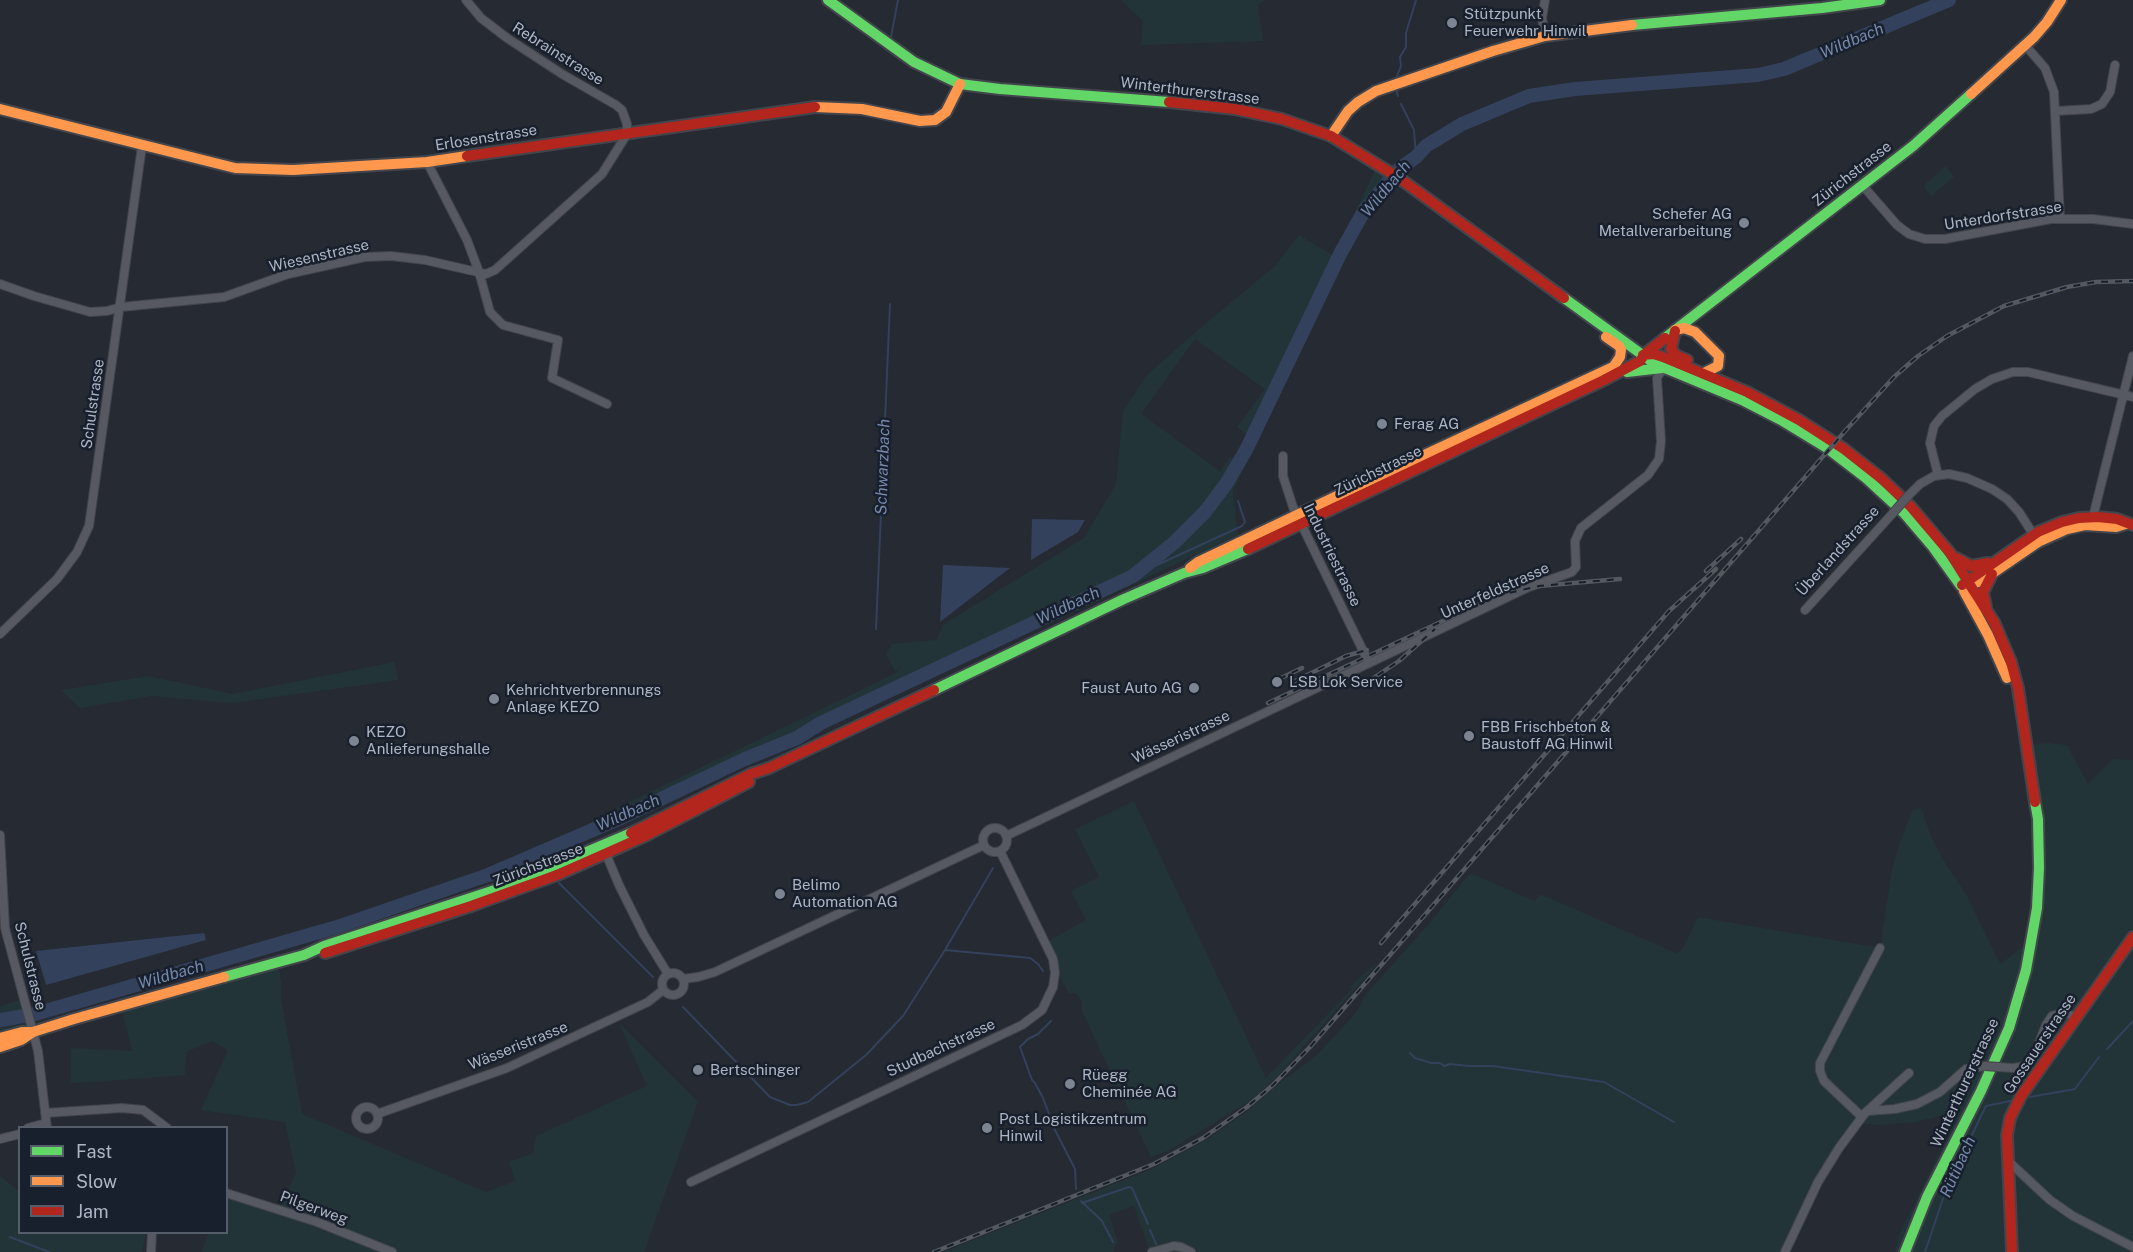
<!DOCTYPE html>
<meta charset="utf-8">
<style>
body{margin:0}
#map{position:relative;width:2133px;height:1252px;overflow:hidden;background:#262a32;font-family:"Public Sans",sans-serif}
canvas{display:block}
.legend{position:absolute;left:18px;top:1126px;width:210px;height:108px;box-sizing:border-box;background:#19202d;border:2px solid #555c6a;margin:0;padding:8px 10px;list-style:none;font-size:18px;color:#aeb6c5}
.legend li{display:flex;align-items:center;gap:12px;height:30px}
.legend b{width:30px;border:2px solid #555c6a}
</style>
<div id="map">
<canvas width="2133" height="1252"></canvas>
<ul class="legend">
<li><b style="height:8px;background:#63d668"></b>Fast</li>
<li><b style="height:8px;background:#ff974d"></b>Slow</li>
<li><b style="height:8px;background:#b3261e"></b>Jam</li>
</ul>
</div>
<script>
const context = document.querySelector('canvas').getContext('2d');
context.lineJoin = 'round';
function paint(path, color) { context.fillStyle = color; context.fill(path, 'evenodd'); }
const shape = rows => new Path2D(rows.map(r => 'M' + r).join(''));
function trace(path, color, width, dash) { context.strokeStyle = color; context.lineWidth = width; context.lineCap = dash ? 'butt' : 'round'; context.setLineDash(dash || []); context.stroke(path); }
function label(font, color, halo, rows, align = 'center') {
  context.font = font + ' "Public Sans",sans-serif'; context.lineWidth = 5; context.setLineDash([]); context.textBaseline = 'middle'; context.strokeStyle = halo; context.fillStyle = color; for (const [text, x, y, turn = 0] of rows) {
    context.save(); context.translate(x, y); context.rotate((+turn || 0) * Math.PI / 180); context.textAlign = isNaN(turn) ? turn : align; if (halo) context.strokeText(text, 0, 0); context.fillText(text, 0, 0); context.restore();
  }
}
const green = shape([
 [1121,0,1265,0,1258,5,1263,41,1141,45,1143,21],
 [1378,164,1399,178,1369,211,1233,491,1238,535,619,825,590,821,894,674,903,666,895,671,886,654,892,644,936,640,944,624,1084,538,1116,484,1123,411,1146,376,1199,329,1275,266,1299,235,1334,256],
 [1195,339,1265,389,1237,427,1247,435,1235,459,1230,457,1220,471,1141,414],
 [1946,166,1954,177,1931,196,1923,186],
 [394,662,398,680,232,703,151,696,80,708,61,690,149,676,233,694],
 [2049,743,2067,745,2088,784,2113,759,2133,760,2133,1252,1895,1252,1899,1235,1960,1111,1916,1122,1877,1125,1857,1123,1832,1160,1785,1252,1150,1252,1134,1206,1109,1215,1118,1243,1113,1248,1114,1252,943,1252,1152,1169,1208,1139,1245,1113,1281,1082,1316,1056,1354,1015,1367,993,1428,925,1470,873,1535,901,1540,895,1542,895,1676,953,1682,950,1698,917,1880,948,1892,870,1899,845,1913,809,1921,808,1930,834,1940,855,1966,894,2000,964,2032,940,2037,908,2028,745],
 [1134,801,1266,1078,1352,989,1351,986,1376,963,1377,964,1276,1078,1250,1101,1168,1151,1151,1157,1082,1011,1081,1000,1077,994,1073,993,1069,994,1055,968,1046,942,1086,920,1071,891,1099,877,1075,829],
 [278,963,281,981,281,999,302,1114,486,1192,515,1181,509,1162,533,1153,536,1136,647,1086,619,1023,698,1102,644,1252,201,1252,209,1233,226,1232,227,1193,280,1209,296,1172,285,1122,201,1110,228,1050,212,1041,186,1052,185,1075,96,1082,71,1083,71,1048,132,1051,121,1005],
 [23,999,31,1024,0,1033,0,1006],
 [0,1176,19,1191,20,1232,146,1233,142,1252,0,1252]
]);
const water = shape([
 [1032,519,1085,520,1078,532,1031,560],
 [943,565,1010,568,940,622],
 [204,933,206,940,46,985,36,951]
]);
const stream = shape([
 [891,37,898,0],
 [1397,76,1401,66,1400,57,1406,47,1406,33,1416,0],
 [1396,89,1398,96],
 [1401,104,1414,130,1416,157],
 [1133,576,1242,526,1245,522,1238,501],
 [876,629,890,304],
 [559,883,653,977],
 [945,950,1030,958,1038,964,1043,971],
 [683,1007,770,1097,790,1105,797,1105,808,1102,866,1055,903,1016,945,950,993,868],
 [1051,1021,1038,1034,1028,1039,1020,1047,1032,1080,1035,1083,1043,1098,1055,1130,1075,1169,1076,1189],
 [2107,1049,2133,1021],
 [1410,1053,1415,1058,1431,1063,1440,1063,1444,1066,1450,1064,1469,1066,1493,1066,1604,1082,1674,1122],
 [2030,1097,2075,1089,2099,1057],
 [1081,1201,1102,1221,1113,1242],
 [1082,1203,1129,1187,1132,1188,1148,1224],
 [1150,1230,1156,1244],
 [10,1237,49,1252],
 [1925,1252,1948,1184,1986,1106,2010,1101]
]);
const river = shape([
 [0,1020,35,1014,337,927,488,875,623,817,745,759,797,738,821,723,1133,576,1175,542,1205,512,1226,484,1246,450,1340,254,1364,211,1399,169,1416,157,1426,146,1462,124,1529,96,1575,89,1758,75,1784,69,1949,0]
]);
const street = shape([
 [1545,0,1542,18,1545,36],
 [2025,45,2045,68,2054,92,2060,219],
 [2056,111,2091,109,2102,104,2110,92,2115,65],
 [427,162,467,240,479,272,490,312,503,325,558,340,552,378,607,404],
 [1863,186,1897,225,1909,234,1925,239,1945,239,2051,219,2093,219,2133,224],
 [0,284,34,296,90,312,107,311,121,307,224,297,288,274,365,257,391,256,425,260,486,274,495,270,602,174,627,134,627,124,622,110,616,105,562,74,507,38,481,18,466,0],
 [1283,456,1283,476,1293,507,1369,663],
 [1938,475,1930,443,1934,426,1942,416,1975,389,1992,379,2013,372,2028,372,2133,397],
 [1908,496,1920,484,1934,476,1949,474,1967,478,1992,489,2007,499,2019,512,2035,537],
 [2093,517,2133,356],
 [1805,610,1893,513],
 [0,634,57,579,77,552,89,526,142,146],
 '983 840a12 12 0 1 1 24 0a12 12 0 1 1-24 0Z',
 [0,835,5,928,38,1051,47,1128],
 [1006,836,1529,587,1572,572,1576,567,1575,541,1581,528,1648,475,1659,459,1661,441,1657,378,1660,373,1665,369],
 [606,854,619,885,644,935,668,974],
 '662 984a11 11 0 1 1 22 0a11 11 0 1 1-22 0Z',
 [683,979,698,977,715,972,984,845],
 [2013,1068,2025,1066,2033,1058,2046,1025,2052,1016,2065,1012,2076,1018],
 '356 1118a11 11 0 1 1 22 0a11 11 0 1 1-22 0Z',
 [1868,1111,1895,1109,1917,1104,1940,1092,1966,1069,1985,1066],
 [45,1113,122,1108,143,1110,167,1128],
 [377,1114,507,1068,648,1002,663,990],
 [1862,1117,1824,1081,1820,1071,1820,1063,1880,948],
 [28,1128,46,1123],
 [0,1139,20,1134],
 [2007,1160,2050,1200,2073,1216,2133,1247],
 [691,1182,1022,1025,1042,1010,1053,987,1055,973,1053,959,1000,851],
 [226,1193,317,1222,392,1252],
 [151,1252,152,1232],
 [1152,1252,1174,1246,1181,1247,1191,1252],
 [1785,1252,1818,1182,1839,1148,1865,1113,1909,1073]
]);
const fast = shape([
 [828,0,914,62,960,84,1000,89,1169,102],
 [1632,25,1822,8,1880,0],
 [1564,298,1655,364,1744,401,1781,420,1827,448,1866,478,1904,513,1933,547,1961,586],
 [1665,338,1913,146,1971,94],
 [1627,372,1662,368],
 [934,690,1124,599,1184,573,1203,568,1248,549],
 [224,977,304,955,324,946,501,888,631,833],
 [1905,1252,1927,1197,1981,1091,2009,1028,2026,970,2037,908,2039,868,2038,819,2035,802]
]);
const slow = shape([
 [1971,94,2034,37,2047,22,2061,0],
 [815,107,862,109,920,121,935,120,946,112,960,84],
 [0,109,235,168,293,170,427,162,467,156],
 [1331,136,1348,111,1358,102,1376,91,1493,51,1545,36,1632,25],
 [1675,330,1684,328,1695,332,1719,356,1718,366,1704,373],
 [1606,337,1619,346,1621,350,1620,357,1614,366],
 [1190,568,1198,562,1360,485,1615,366],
 [1966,586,1981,581,2038,542,2067,529,2085,525,2116,527,2126,524],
 [1964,591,1988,635,2007,678],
 [0,1038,22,1032,33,1032],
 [0,1047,21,1040,33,1032,74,1019,224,977]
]);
const jam = shape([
 [1169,102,1235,109,1282,119,1331,136,1399,178,1564,298],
 [467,156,815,107],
 [1675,331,1671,349,1677,356,1687,360],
 [1643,355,1653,354,1663,357,1747,392,1799,420,1844,449,1882,479,1911,507,1950,553,1970,585],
 [1248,549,1604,380,1640,361,1645,354,1665,338],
 [1956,558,1971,566,1988,563],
 [1962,585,2038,532,2062,522,2079,518,2098,517,2117,519,2133,525],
 [1970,585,1994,622,2011,662,2018,688,2035,802],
 [1986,607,1983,592,1992,574],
 [631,833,751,774,769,768,934,690],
 [325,953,471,906,557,875,645,836,749,782],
 [2012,1252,2007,1135,2010,1118,2021,1096,2133,937]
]);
const rail = shape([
 [1706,571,1741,539],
 [1279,679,1302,668],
 [1293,682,1346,656,1367,650],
 [1366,683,1399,661,1435,629],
 [1268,703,1496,596,1539,586,1620,579],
 [1381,943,1669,611,1716,569],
 [934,1252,1154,1164,1203,1138,1247,1107,1273,1085,1310,1047,1846,430,1894,377,1918,356,1947,336,2004,306,2067,287,2096,282,2133,281]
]);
const streetBridge = shape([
 [1893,513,1908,496],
 [1985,1066,2013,1068]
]);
const markers = [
 [1452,23,6,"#7e8592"],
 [1744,223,6,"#7e8592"],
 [1382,424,6,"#7e8592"],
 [1277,682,6,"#7e8592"],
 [1194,688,6,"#7e8592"],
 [494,699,6,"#7e8592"],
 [1469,736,6,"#7e8592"],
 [354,741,6,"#7e8592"],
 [780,894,6,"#7e8592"],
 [698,1070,6,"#7e8592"],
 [1070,1084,6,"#7e8592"],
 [987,1128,6,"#7e8592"]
];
const poiNames = [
 ["Stützpunkt",1464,14],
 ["Feuerwehr Hinwil",1464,31],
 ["Schefer AG",1732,214,"right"],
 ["Metallverarbeitung",1732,231,"right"],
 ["Ferag AG",1394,424],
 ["LSB Lok Service",1289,682],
 ["Faust Auto AG",1182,688,"right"],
 ["Kehrichtverbrennungs",506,690],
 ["Anlage KEZO",506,707],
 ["FBB Frischbeton &",1481,727],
 ["Baustoff AG Hinwil",1481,744],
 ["KEZO",366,732],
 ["Anlieferungshalle",366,749],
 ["Belimo",792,885],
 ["Automation AG",792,902],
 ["Bertschinger",710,1070],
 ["Rüegg",1082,1075],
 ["Cheminée AG",1082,1092],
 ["Post Logistikzentrum",999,1119],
 ["Hinwil",999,1136]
];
const streetNames = [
 ["Rebrainstrasse",558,54,32],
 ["Winterthurerstrasse",1190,91,7],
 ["Erlosenstrasse",486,138,-9],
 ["Zürichstrasse",1852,174,-38],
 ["Unterdorfstrasse",2003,216,-9],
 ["Wiesenstrasse",319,256,-13],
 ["Schulstrasse",93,404,-82],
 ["Zürichstrasse",1378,471,-26],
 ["Überlandstrasse",1838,551,-48],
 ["Industriestrasse",1332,555,64],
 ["Unterfeldstrasse",1495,591,-24],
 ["Wässeristrasse",1181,737,-25],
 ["Zürichstrasse",538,865,-21],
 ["Schulstrasse",30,966,76],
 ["Gossauerstrasse",2040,1044,-56],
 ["Wässeristrasse",518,1046,-22],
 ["Studbachstrasse",941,1048,-25],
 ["Winterthurerstrasse",1965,1083,-65],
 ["Pilgerweg",314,1208,20]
];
const waterNames = [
 ["Wildbach",1852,41,-23],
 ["Wildbach",1386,189,-50],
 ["Schwarzbach",883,467,-88],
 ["Wildbach",1068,606,-25],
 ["Wildbach",628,813,-24],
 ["Wildbach",171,975,-16],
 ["Rütibach",1958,1167,-66]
];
paint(green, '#233438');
paint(water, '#33415c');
trace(stream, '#33415c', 2);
trace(river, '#33415c', 14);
trace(street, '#42454b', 10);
trace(fast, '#42454b', 14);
trace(slow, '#42454b', 14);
trace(jam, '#42454b', 14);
trace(street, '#565961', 8);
trace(fast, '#63d668', 10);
trace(slow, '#ff974d', 10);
trace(jam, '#b3261e', 10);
trace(rail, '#54585f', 4.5);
trace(rail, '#19202d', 2, [7]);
trace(streetBridge, '#42454b', 10, []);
trace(streetBridge, '#565961', 8);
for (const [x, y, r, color] of markers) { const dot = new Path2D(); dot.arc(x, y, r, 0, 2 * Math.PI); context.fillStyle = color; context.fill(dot); trace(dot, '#19202d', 2); }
label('15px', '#aeb6c5', '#19202d', poiNames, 'left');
label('15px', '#aeb6c5', '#19202d', streetNames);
label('italic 16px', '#768aae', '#19202d', waterNames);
</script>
